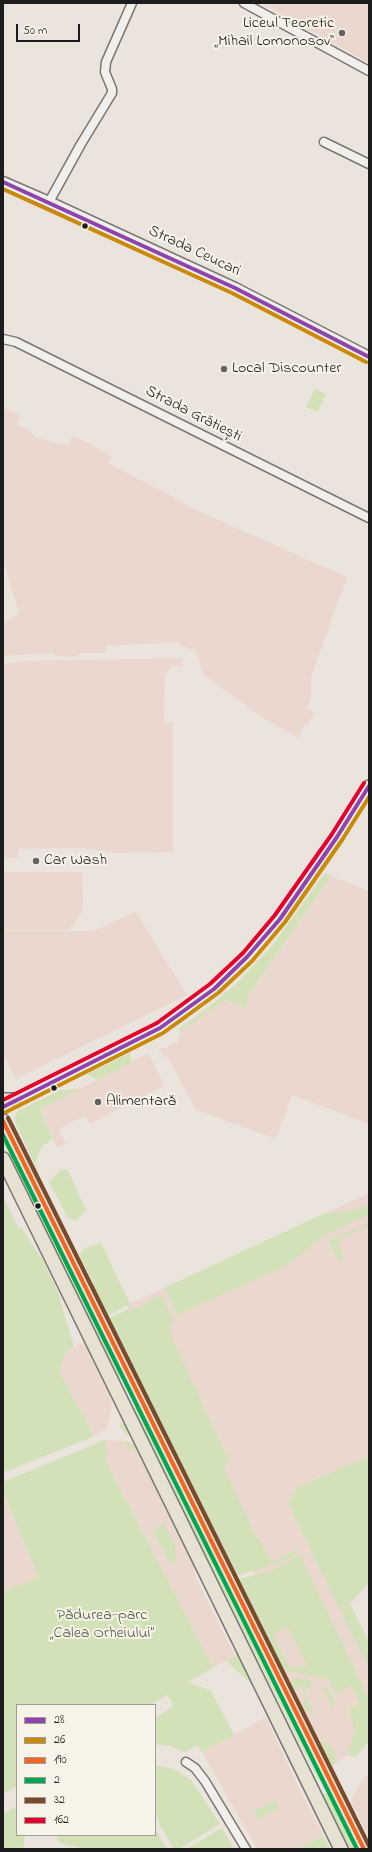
<!DOCTYPE html>
<meta charset="utf-8">
<style>
body{margin:0}
#map{position:relative;width:372px;height:1852px;overflow:hidden;background:#ebe4dd;font-family:"Indie Flower",sans-serif}
canvas{display:block}
.frame{position:absolute;inset:0;border:4px solid #1c1c1c;pointer-events:none}
.legend{position:absolute;left:16px;top:1704px;width:140px;height:132px;box-sizing:border-box;background:#f7f3e8;border:1px solid #9f9d96;margin:0;padding:5px 7px;list-style:none;font-size:12px;color:#1c1c1c}
.legend li{display:flex;align-items:center;gap:8px;height:20px}
.legend b{width:20px;border:1px solid #9f9d96}
.scale{position:absolute;left:16px;top:24px;width:64px;height:18px;box-sizing:border-box;border:2px solid #1c1c1c;border-top:0;padding-left:5px;font-size:12px;line-height:14px;white-space:nowrap;color:#1c1c1c;-webkit-text-stroke:3px #f7f3e8;paint-order:stroke}
</style>
<div id="map">
<canvas width="372" height="1852"></canvas>
<div class="frame"></div>
<ul class="legend">
<li><b style="height:5px;background:#8e44ad"></b>28</li>
<li><b style="height:5px;background:#cb8a06"></b>26</li>
<li><b style="height:5px;background:#f26522"></b>190</li>
<li><b style="height:5px;background:#00a651"></b>2</li>
<li><b style="height:5px;background:#7a4b2a"></b>32</li>
<li><b style="height:5px;background:#e4002b"></b>162</li>
</ul>
<div class="scale">50 m</div>
</div>
<script>
const context = document.querySelector('canvas').getContext('2d');
context.lineJoin = 'round';
function paint(path, color) { context.fillStyle = color; context.fill(path, 'evenodd'); }
const shape = rows => new Path2D(rows.map(r => 'M' + r).join(''));
function trace(path, color, width, dash) { context.strokeStyle = color; context.lineWidth = width; context.lineCap = dash ? 'butt' : 'round'; context.setLineDash(dash || []); context.stroke(path); }
function label(font, color, halo, rows, align = 'center') {
  context.font = font + ' "Indie Flower",sans-serif'; context.lineWidth = 4; context.setLineDash([]); context.textBaseline = 'middle'; context.strokeStyle = halo; context.fillStyle = color; for (const [text, x, y, turn = 0] of rows) {
    context.save(); context.translate(x, y); context.rotate((+turn || 0) * Math.PI / 180); context.textAlign = isNaN(turn) ? turn : align; if (halo) context.strokeText(text, 0, 0); context.fillText(text, 0, 0); context.restore();
  }
}
const built = shape([
 [261,3,369,3,369,63],
 [3,408,20,414,17,425,27,429,36,437,69,446,72,436,91,444,111,456,108,463,168,494,189,507,347,577,311,677,311,700,307,708,314,713,308,726,305,725,298,738,266,720,204,675,195,650,180,646,180,642,107,646,106,653,79,653,78,657,54,656,54,653,3,656,3,623,19,613,3,559],
 [183,658,183,666,172,666,165,675,164,723,173,722,173,852,117,853,81,848,18,849,18,858,3,859,3,664,27,661],
 [3,872,82,872,83,902,81,913,75,923,68,930,3,930],
 [331,876,369,891,369,1124,292,1095,276,1139,196,1110,168,1058,158,1049,166,1048,173,1043,178,1043,180,1032,225,1000,249,1002,247,998],
 [136,912,187,995,16,1079,3,1054,3,931,93,931],
 [149,1053,164,1086,90,1124,85,1116,59,1129,66,1144,57,1148,40,1109],
 [369,1193,369,1582,350,1604,369,1642,369,1737,350,1750,348,1755,334,1765,331,1765,282,1670,291,1671,273,1635,281,1630,127,1305],
 [84,1342,111,1394,112,1405,108,1426,104,1430,94,1436,59,1371,66,1352],
 [105,1440,127,1441,135,1445,195,1564,195,1576,235,1656,213,1668,106,1461,107,1447],
 [3,1490,38,1578,3,1593],
 [266,1717,302,1795,324,1836,297,1849,257,1849,202,1752],
 [369,1773,369,1838,351,1801,358,1786]
]);
const green = shape([
 [315,389,326,394,317,412,306,407],
 [325,873,331,876,247,997,249,1002,245,1007,225,1000,180,1032,179,1029,215,1002,236,984,273,945],
 [130,1053,131,1063,97,1080,87,1074],
 [80,1089,40,1109,53,1139,42,1146,39,1153,36,1162,40,1176,16,1124,14,1118,18,1111,60,1090],
 [3,1135,121,1376,121,1378,119,1378,3,1143],
 [63,1169,68,1170,86,1210,76,1221,68,1218,49,1182,60,1170],
 [3,1196,19,1229,21,1227,43,1261,58,1292,74,1347,66,1352,59,1371,94,1436,3,1473],
 [369,1205,369,1214,324,1236,286,1266,177,1315,164,1288,323,1214,345,1212],
 [369,1223,369,1225,339,1240,338,1245,343,1258,339,1263,329,1240],
 [101,1243,130,1304,107,1316,93,1288,93,1281,79,1255,86,1247],
 [161,1295,173,1319,170,1326,171,1336,228,1459,232,1461,223,1466,257,1538,259,1538,271,1562,296,1550,298,1553,271,1566,235,1576,108,1319,128,1309,130,1311],
 [78,1328,84,1342,105,1382,102,1380,85,1346],
 [132,1407,137,1408,323,1781,318,1779],
 [121,1423,126,1423,130,1434,127,1435,120,1427],
 [105,1440,107,1447,106,1461,213,1668,188,1682,211,1691,234,1735,202,1752,197,1745,186,1752,169,1746,155,1744,155,1718,174,1706,167,1695,150,1705,17,1705,17,1786,3,1794,3,1593,38,1577,3,1490,3,1482],
 [127,1441,138,1449,195,1564,193,1565,136,1450,126,1446,125,1443],
 [369,1456,369,1582,350,1604,369,1642,369,1668,288,1504,293,1493,298,1490,296,1488],
 [163,1525,165,1526,175,1545,176,1560,171,1564,153,1532,157,1527],
 [300,1555,369,1699,369,1741,359,1754,354,1757,348,1755,355,1730,349,1709,360,1704,351,1686,335,1694,330,1681,325,1678,282,1670,236,1580,273,1570],
 [288,1627,308,1667,289,1667,273,1635],
 [239,1654,255,1687,252,1685,227,1661],
 [296,1678,307,1679,314,1685,305,1690,306,1694,303,1692,301,1686,295,1689,291,1685,292,1680],
 [322,1687,327,1688,335,1704,333,1708],
 [305,1696,315,1715,304,1710,303,1702],
 [322,1741,329,1744,336,1754,334,1765,331,1765,320,1743],
 [155,1765,174,1769,191,1780,220,1824,179,1849,174,1849,160,1826,155,1811],
 [320,1793,330,1795,357,1849,348,1849],
 [275,1800,279,1808,258,1819,254,1811],
 [17,1806,17,1835,25,1835,23,1849,3,1849,3,1814],
 [222,1828,234,1849,187,1849],
 [155,1829,167,1849,84,1849,60,1843,57,1839,58,1835,155,1835],
 [324,1836,330,1849,297,1849]
]);
const minor = shape([
 [244,3,369,71],
 [324,142,369,164],
 [49,202,81,144,112,93,112,89,105,72,106,62,132,3],
 [3,339,16,342,369,518],
 [186,1762,195,1768,205,1781,246,1849]
]);
const tertiary = shape([
 [3,182,49,202,235,288,369,357]
]);
const secondary = shape([
 [3,1107,160,1028,178,1016,214,989,247,957,280,919,337,837,369,786]
]);
const trunk = shape([
 [3,1100,16,1100],
 [3,1121,364,1849],
 [3,1159,341,1849]
]);
const bus1 = shape([
 [3,182,235,288,369,357],
 [3,1107,160,1028,214,989,247,957,280,919,337,837,369,786]
]);
const bus2 = shape([
 [3,189,232,293,366,362],
 [6,1112,163,1033,218,993,252,961,285,922,342,840,369,797]
]);
const bus3 = shape([
 [3,1121,364,1849]
]);
const bus4 = shape([
 [3,1135,357,1849]
]);
const bus5 = shape([
 [8,1118,369,1846]
]);
const bus6 = shape([
 [3,1100,157,1023,210,984,243,953,275,915,332,834,364,783]
]);
const markers = [
 [342,33,4,"#646260"],
 [85,226,3.5,"#1c1c1c"],
 [224,369,4,"#646260"],
 [36,861,4,"#646260"],
 [54,1088,3.5,"#1c1c1c"],
 [98,1102,4,"#646260"],
 [38,1206,3.5,"#1c1c1c"]
];
const poiNames = [
 ["Liceul Teoretic",334,24,"right"],
 ["„Mihail Lomonosov“",334,42,"right"],
 ["Local Discounter",232,369],
 ["Car Wash",44,861],
 ["Alimentară",106,1102]
];
const streetNames = [
 ["Strada Ceucari",194,252,25],
 ["Strada Grătiești",193,415,27]
];
const parkNames = [
 ["Pădurea-parc",102,1616],
 ["„Calea Orheiului”",102,1634]
];
paint(built, '#ead8cf');
paint(green, '#d2e1b8');
trace(minor, '#797673', 11);
trace(tertiary, '#797673', 13);
trace(secondary, '#797673', 14);
trace(trunk, '#797673', 16);
trace(minor, '#f1efeb', 8);
trace(tertiary, '#f1efeb', 10);
trace(secondary, '#f1efeb', 11);
trace(trunk, '#e6e1d3', 13);
trace(bus1, '#8e44ad', 4);
trace(bus2, '#cb8a06', 4);
trace(bus3, '#f26522', 4);
trace(bus4, '#00a651', 4);
trace(bus5, '#7a4b2a', 4);
trace(bus6, '#e4002b', 4);
for (const [x, y, r, color] of markers) { const dot = new Path2D(); dot.arc(x, y, r, 0, 2 * Math.PI); context.fillStyle = color; context.fill(dot); trace(dot, '#f7f3e8', 1.5); }
label('16px', '#1c1c1c', '#f7f3e8', poiNames, 'left');
label('16px', '#1c1c1c', '#f7f3e8', streetNames);
label('16px', '#4d5642', '#f7f3e8', parkNames);
</script>
